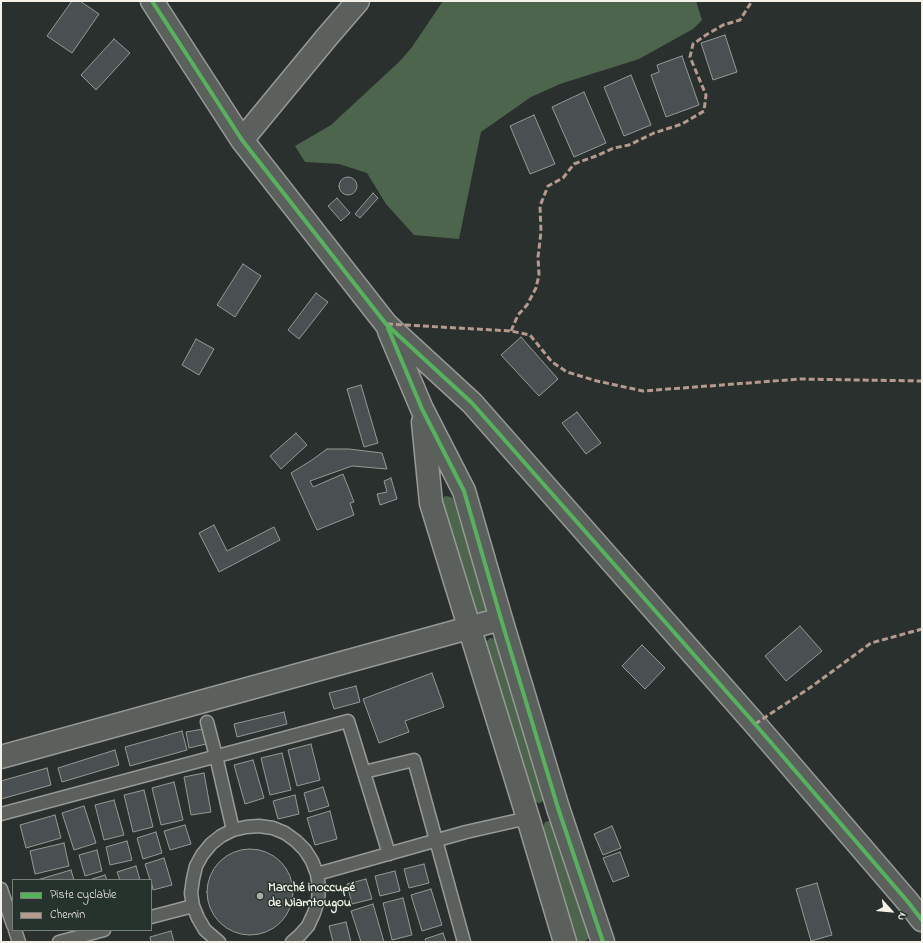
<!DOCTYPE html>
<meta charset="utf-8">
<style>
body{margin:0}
#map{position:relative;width:923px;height:943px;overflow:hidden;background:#29302d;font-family:"Indie Flower",sans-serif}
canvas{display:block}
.frame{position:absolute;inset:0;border:2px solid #f4f1e8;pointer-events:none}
.legend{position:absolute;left:12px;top:879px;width:140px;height:52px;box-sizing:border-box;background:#26332d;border:1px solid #787f78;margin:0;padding:5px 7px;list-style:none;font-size:12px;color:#f4f1e8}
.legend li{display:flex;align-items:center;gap:8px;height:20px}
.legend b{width:20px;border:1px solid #787f78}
.north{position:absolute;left:871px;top:891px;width:40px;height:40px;-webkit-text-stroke:3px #26332d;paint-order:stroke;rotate:117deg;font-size:11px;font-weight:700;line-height:16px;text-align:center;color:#f4f1e8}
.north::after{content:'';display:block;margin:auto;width:14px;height:18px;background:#f4f1e8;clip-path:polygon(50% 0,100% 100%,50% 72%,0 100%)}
</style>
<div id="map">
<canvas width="923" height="943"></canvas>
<div class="frame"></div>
<ul class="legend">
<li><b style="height:5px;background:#56b35d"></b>Piste cyclable</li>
<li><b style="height:5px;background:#b69a8f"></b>Chemin</li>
</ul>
<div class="north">N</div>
</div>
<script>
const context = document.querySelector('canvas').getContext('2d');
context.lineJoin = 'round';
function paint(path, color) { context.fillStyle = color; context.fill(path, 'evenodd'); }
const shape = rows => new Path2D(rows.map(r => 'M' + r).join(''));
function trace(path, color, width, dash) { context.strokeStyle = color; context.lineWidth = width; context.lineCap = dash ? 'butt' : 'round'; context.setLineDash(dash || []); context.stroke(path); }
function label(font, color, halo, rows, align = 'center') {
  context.font = font + ' "Indie Flower",sans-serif'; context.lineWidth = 3; context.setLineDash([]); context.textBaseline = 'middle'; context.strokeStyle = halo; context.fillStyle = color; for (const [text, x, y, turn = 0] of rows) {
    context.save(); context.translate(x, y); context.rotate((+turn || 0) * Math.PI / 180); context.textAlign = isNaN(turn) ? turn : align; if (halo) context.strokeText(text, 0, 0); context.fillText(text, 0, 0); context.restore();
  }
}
const green = shape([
 [443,1,696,1,702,20,693,29,639,59,560,84,531,97,481,132,459,239,414,235,386,204,367,173,339,164,305,162,295,146,331,125,400,61,412,47],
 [445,496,451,497,453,499,487,609,487,613,478,618,441,500],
 [490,638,496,639,546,798,540,803,534,802,486,645,486,642],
 [550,821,553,822,589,934,589,938,584,942,577,942,575,940,543,828,545,822]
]);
const building = shape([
 [72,1,80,1,99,14,72,53,47,36,72,1],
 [725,35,737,72,713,80,701,43,725,35],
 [114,39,130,53,96,90,81,75,114,39],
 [682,56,699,105,666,117,651,75,659,72,657,65,682,56],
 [631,75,651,125,624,136,604,87,631,75],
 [584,92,606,143,574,157,552,107,584,92],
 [534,115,555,164,530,174,510,126,534,115],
 '339 186a9 9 0 1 1 18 0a9 9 0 1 1-18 0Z',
 [373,193,378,198,360,218,355,214,373,193],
 [337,198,350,213,341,221,328,206,337,198],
 [243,264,261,276,235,317,217,305,243,264],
 [316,293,328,302,299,339,288,330,316,293],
 [521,337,558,379,539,396,501,355,521,337],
 [196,339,214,349,199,375,182,365,196,339],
 [361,385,378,443,364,447,347,389,361,385],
 [577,412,601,443,586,454,562,423,577,412],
 [296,433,307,445,281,469,270,456,296,433],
 [327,449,349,449,382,453,387,469,352,466,310,481,313,487,343,474,354,502,350,503,354,515,317,530,291,473,312,460,327,449],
 [391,478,397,499,380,505,377,494,387,492,384,481,391,478],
 [214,525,227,551,274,527,280,540,219,572,199,533,214,525],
 [800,626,822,651,786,681,765,656,800,626],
 [642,645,665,668,645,689,622,666,642,645],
 [432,673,444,707,405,721,409,732,379,743,363,699,432,673],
 [356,686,360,702,334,709,329,693,356,686],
 [284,712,287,724,237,737,234,724,284,712],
 [203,729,206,744,189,748,186,732,203,729],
 [182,731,187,750,130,766,125,747,182,731],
 [311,744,320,780,297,786,288,750,311,744],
 [115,750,119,765,62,782,58,768,115,750],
 [282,753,291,790,270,795,261,758,282,753],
 [253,760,264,798,245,804,234,765,253,760],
 [47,768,51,785,1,799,1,781,47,768],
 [204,773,211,812,191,815,184,777,204,773],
 [174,782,183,820,161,825,152,788,174,782],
 [323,787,329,806,309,812,304,793,323,787],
 [144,790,153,827,133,832,124,795,144,790],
 [295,795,299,814,278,819,273,801,295,795],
 [114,800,124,835,104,840,95,805,114,800],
 [84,806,96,843,74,850,62,813,84,806],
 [330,811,337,839,315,845,307,818,330,811],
 [55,815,61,838,26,848,20,825,55,815],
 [185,825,191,844,170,850,164,831,185,825],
 [612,826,621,848,603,855,594,834,612,826],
 [156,832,162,853,143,859,137,838,156,832],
 [127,841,132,860,110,865,106,847,127,841],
 [64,843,69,866,35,874,30,851,64,843],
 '207 892a43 43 0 1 1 86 0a43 43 0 1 1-86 0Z',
 [97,850,102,871,85,876,79,855,97,850],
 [620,852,629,876,613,882,603,858,620,852],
 [164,858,172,885,153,890,151,880,150,880,145,864,164,858],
 [424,864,429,883,409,888,404,869,424,864],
 [136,866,140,880,120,880,117,872,136,866],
 [71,870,74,880,37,880,71,870],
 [395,871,400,891,380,896,375,876,395,871],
 [105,875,107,880,89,880,105,875],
 [366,879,372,899,352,904,347,884,366,879],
 [817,883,832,935,811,941,796,889,817,883],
 [431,889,442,925,422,931,411,895,431,889],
 [403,898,412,935,392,940,383,903,403,898],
 [373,904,384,942,361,942,351,911,373,904],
 [346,922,351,942,333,942,329,926,346,922],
 [171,931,174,942,151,942,150,937,171,931],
 [443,933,446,942,426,942,425,939,443,933]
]);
const lane = shape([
 [207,722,216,756,233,830],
 [364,772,414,760,464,942],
 [1,814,348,721,389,854],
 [317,874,466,832,528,818],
 [1,889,13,925],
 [151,917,193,906],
 [15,930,19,942],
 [59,942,104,930],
 [219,942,205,930,198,918,193,906,191,893,193,879,196,866,202,855,211,844,221,836,233,830,246,827,259,826,273,828,285,833,296,841,305,850,312,861,317,874,319,887,318,901,314,913,308,926,299,936,292,942]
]);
const street = shape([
 [152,1,242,140,386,324,472,403,755,724,908,902,922,920],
 [242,140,327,37,358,1],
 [389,331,422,409,464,491,501,619,558,808,603,942],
 [423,422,431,503,528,818,565,942],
 [1,757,501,619]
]);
const quiet = shape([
 [387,324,511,331,530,335,552,362,567,372,597,381,643,391,800,379,922,381],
 [511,331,518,315,527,305,536,288,539,275,538,257,541,232,540,206,548,186,563,178,574,164,582,161,596,156,614,148,629,145,654,133,682,124,704,111,706,95,690,57,693,44,706,35,723,25,740,20,752,1],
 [755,724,811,687,871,643,922,629]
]);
const cycleway = shape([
 [152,1,242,140,386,324,472,403,755,724,908,902,922,920],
 [388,328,422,409,464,491,501,619,558,808,603,942]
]);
const markers = [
 [260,896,4,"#adada7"]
];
const poiNames = [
 ["Marché inoccupé",268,889],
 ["de Niamtougou",268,904]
];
paint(green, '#4e654d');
paint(building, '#4a5051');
trace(building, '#969996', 1);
trace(lane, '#969996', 15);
trace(street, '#969996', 25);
trace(lane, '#5c605c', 12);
trace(street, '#5c605c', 22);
trace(quiet, '#b69a8f', 3, [6, 3]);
trace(cycleway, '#56b35d', 4);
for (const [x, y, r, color] of markers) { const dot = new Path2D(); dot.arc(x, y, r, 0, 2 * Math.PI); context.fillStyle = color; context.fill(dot); trace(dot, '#26332d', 1.5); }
label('bold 13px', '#f4f1e8', '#26332d', poiNames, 'left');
</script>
